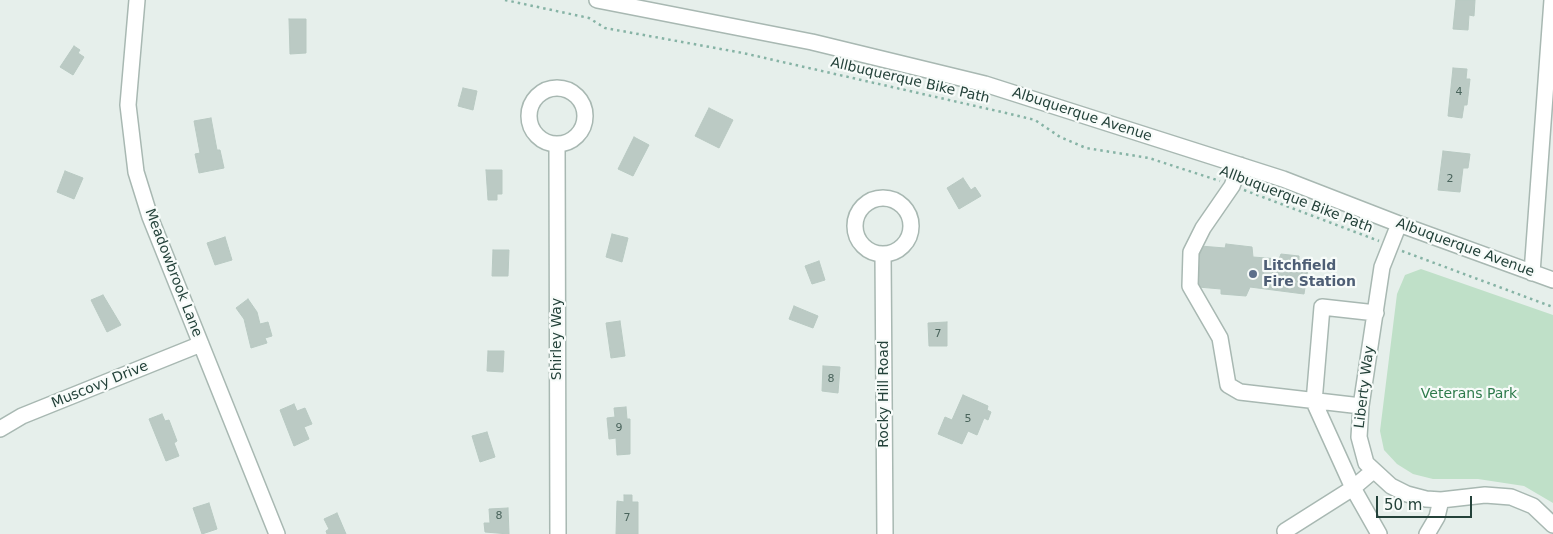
<!DOCTYPE html>
<style>
body{margin:0}
#map{position:relative;width:1553px;height:534px;overflow:hidden;background:#e6efeb;font-family:"DejaVu Sans",sans-serif}
canvas{display:block}
.scale{position:absolute;left:1376px;top:496px;width:96px;height:22px;box-sizing:border-box;border:2px solid #24423a;border-top:0;padding-left:6px;font-size:15px;line-height:18px;white-space:nowrap;color:#24423a;-webkit-text-stroke:4px #f7fbf9;paint-order:stroke}
</style>
<div id="map">
<canvas width="1553" height="534"></canvas>
<div class="scale">50 m</div>
</div>
<script>
const context = document.querySelector('canvas').getContext('2d');
context.lineJoin = 'round';
function paint(path, color) { context.fillStyle = color; context.fill(path, 'evenodd'); }
const shape = rows => new Path2D(rows.map(r => 'M' + r).join(''));
function trace(path, color, width, dash) { context.strokeStyle = color; context.lineWidth = width; context.lineCap = dash ? 'butt' : 'round'; context.setLineDash(dash || []); context.stroke(path); }
function label(font, color, halo, rows, align = 'center') {
  context.font = font + ' "DejaVu Sans",sans-serif'; context.lineWidth = 4.5; context.setLineDash([]); context.textBaseline = 'middle'; context.strokeStyle = halo; context.fillStyle = color; for (const [text, x, y, turn = 0] of rows) {
    context.save(); context.translate(x, y); context.rotate((+turn || 0) * Math.PI / 180); context.textAlign = isNaN(turn) ? turn : align; if (halo) context.strokeText(text, 0, 0); context.fillText(text, 0, 0); context.restore();
  }
}
const green = shape([
 [1421,269,1553,315,1553,503,1524,486,1478,479,1433,479,1413,474,1397,464,1384,450,1380,431,1397,294,1405,275]
]);
const building = shape([
 [1456,0,1475,0,1474,16,1469,15,1468,30,1453,29,1456,0],
 [289,19,306,19,306,53,290,54,289,19],
 [74,46,80,50,78,53,84,57,73,75,60,67,74,46],
 [1453,68,1467,69,1466,79,1470,79,1467,105,1464,105,1462,118,1448,116,1453,68],
 [463,88,477,91,473,110,458,106,463,88],
 [709,108,733,120,719,148,695,136,709,108],
 [211,118,217,150,220,150,224,168,199,173,195,154,200,153,194,121,211,118],
 [634,137,649,145,633,176,618,169,634,137],
 [1443,151,1470,154,1468,168,1463,168,1460,192,1438,190,1443,151],
 [486,170,502,170,502,194,497,194,497,200,488,200,486,170],
 [65,171,83,178,74,199,57,192,65,171],
 [963,178,971,190,975,187,981,196,959,209,947,188,963,178],
 [612,234,628,238,622,262,606,257,612,234],
 [225,237,232,260,215,265,207,243,225,237],
 [1226,244,1252,247,1253,257,1279,259,1281,254,1299,256,1299,262,1309,262,1304,294,1250,287,1246,296,1221,294,1221,289,1198,287,1200,246,1225,248,1226,244],
 [493,250,509,250,508,276,492,276,493,250],
 [819,261,825,280,812,284,805,266,819,261],
 [103,295,121,325,107,332,91,300,103,295],
 [248,299,257,312,260,324,268,322,272,336,265,338,267,343,251,348,244,319,236,308,248,299],
 [794,306,818,316,813,328,789,319,794,306],
 [620,321,625,356,611,358,606,323,620,321],
 [947,322,947,346,929,346,928,323,947,322],
 [488,351,504,351,503,372,487,371,488,351],
 [823,366,840,367,838,393,822,391,823,366],
 [963,395,988,406,987,410,991,412,988,420,984,418,977,435,968,431,962,444,938,434,945,417,952,420,963,395],
 [294,404,297,411,305,408,312,424,304,427,309,439,294,446,280,410,294,404],
 [626,407,627,419,630,419,630,454,617,455,616,438,609,439,607,418,615,417,614,408,626,407],
 [162,414,165,421,169,420,177,441,174,443,179,456,166,461,149,419,162,414],
 [487,432,495,457,480,462,472,436,487,432],
 [624,495,632,495,632,502,638,502,638,534,616,534,617,501,624,502,624,495],
 [209,503,217,529,202,534,193,508,209,503],
 [508,508,509,534,485,532,484,523,490,523,489,509,508,508],
 [337,513,346,534,327,534,326,531,329,529,324,519,337,513]
]);
const path = shape([
 [505,0,589,18,605,28,743,53,1006,113,1035,120,1060,137,1086,148,1149,158,1220,181],
 [1244,190,1379,241],
 [1402,251,1553,307]
]);
const minor = shape([
 [137,0,128,105,136,172,150,217,277,534],
 [597,0,812,42,985,84,1283,179,1399,224,1553,280],
 '529 116a28 28 0 1 1 56 0a28 28 0 1 1-56 0Z',
 [557,144,558,534],
 [1240,165,1232,186,1203,228,1191,252,1190,286,1220,338,1228,385,1240,392,1361,406],
 '855 226a28 28 0 1 1 56 0a28 28 0 1 1-56 0Z',
 [1399,224,1382,267,1361,406,1359,437,1366,463,1391,486,1407,494,1426,499,1441,500,1485,495,1511,497,1533,506,1553,525],
 [883,254,885,534],
 [1532,273,1552,0],
 [0,429,22,416,201,344],
 [1373,471,1353,488,1379,534],
 [1285,531,1353,488,1314,402,1322,307,1376,313],
 [1427,534,1437,517,1441,500]
]);
const markers = [
 [1253,274,5,"#5c6f8a"]
];
const numberNames = [
 ["4",1459,92],
 ["2",1450,179],
 ["7",938,334],
 ["8",831,379],
 ["5",968,419],
 ["9",619,428],
 ["8",499,516],
 ["7",627,518]
];
const streetNames = [
 ["Allbuquerque Bike Path",910,81,13],
 ["Albuquerque Avenue",1082,115,18],
 ["Allbuquerque Bike Path",1296,200,21],
 ["Albuquerque Avenue",1465,248,20],
 ["Meadowbrook Lane",173,273,69],
 ["Shirley Way",557,339,-90],
 ["Muscovy Drive",100,385,-22],
 ["Liberty Way",1365,387,-83],
 ["Rocky Hill Road",884,394,-90]
];
const serviceNames = [
 ["Litchfield",1263,266],
 ["Fire Station",1263,282]
];
const parkNames = [
 ["Veterans Park",1469,394]
];
paint(green, '#bfe0c8');
paint(building, '#bbcac4');
trace(building, '#b8c9c2', 1);
trace(minor, '#a8b8b2', 18);
trace(path, '#86b3a5', 2.5, [2.5, 4]);
trace(minor, '#fff', 15);
for (const [x, y, r, color] of markers) { const dot = new Path2D(); dot.arc(x, y, r, 0, 2 * Math.PI); context.fillStyle = color; context.fill(dot); trace(dot, '#f7fbf9', 2); }
label('11px', '#4a645c', null, numberNames);
label('14px', '#24423a', '#f7fbf9', streetNames);
label('bold 14px', '#4e5e75', '#f7fbf9', serviceNames, 'left');
label('14px', '#2d7a4b', '#f7fbf9', parkNames);
</script>
